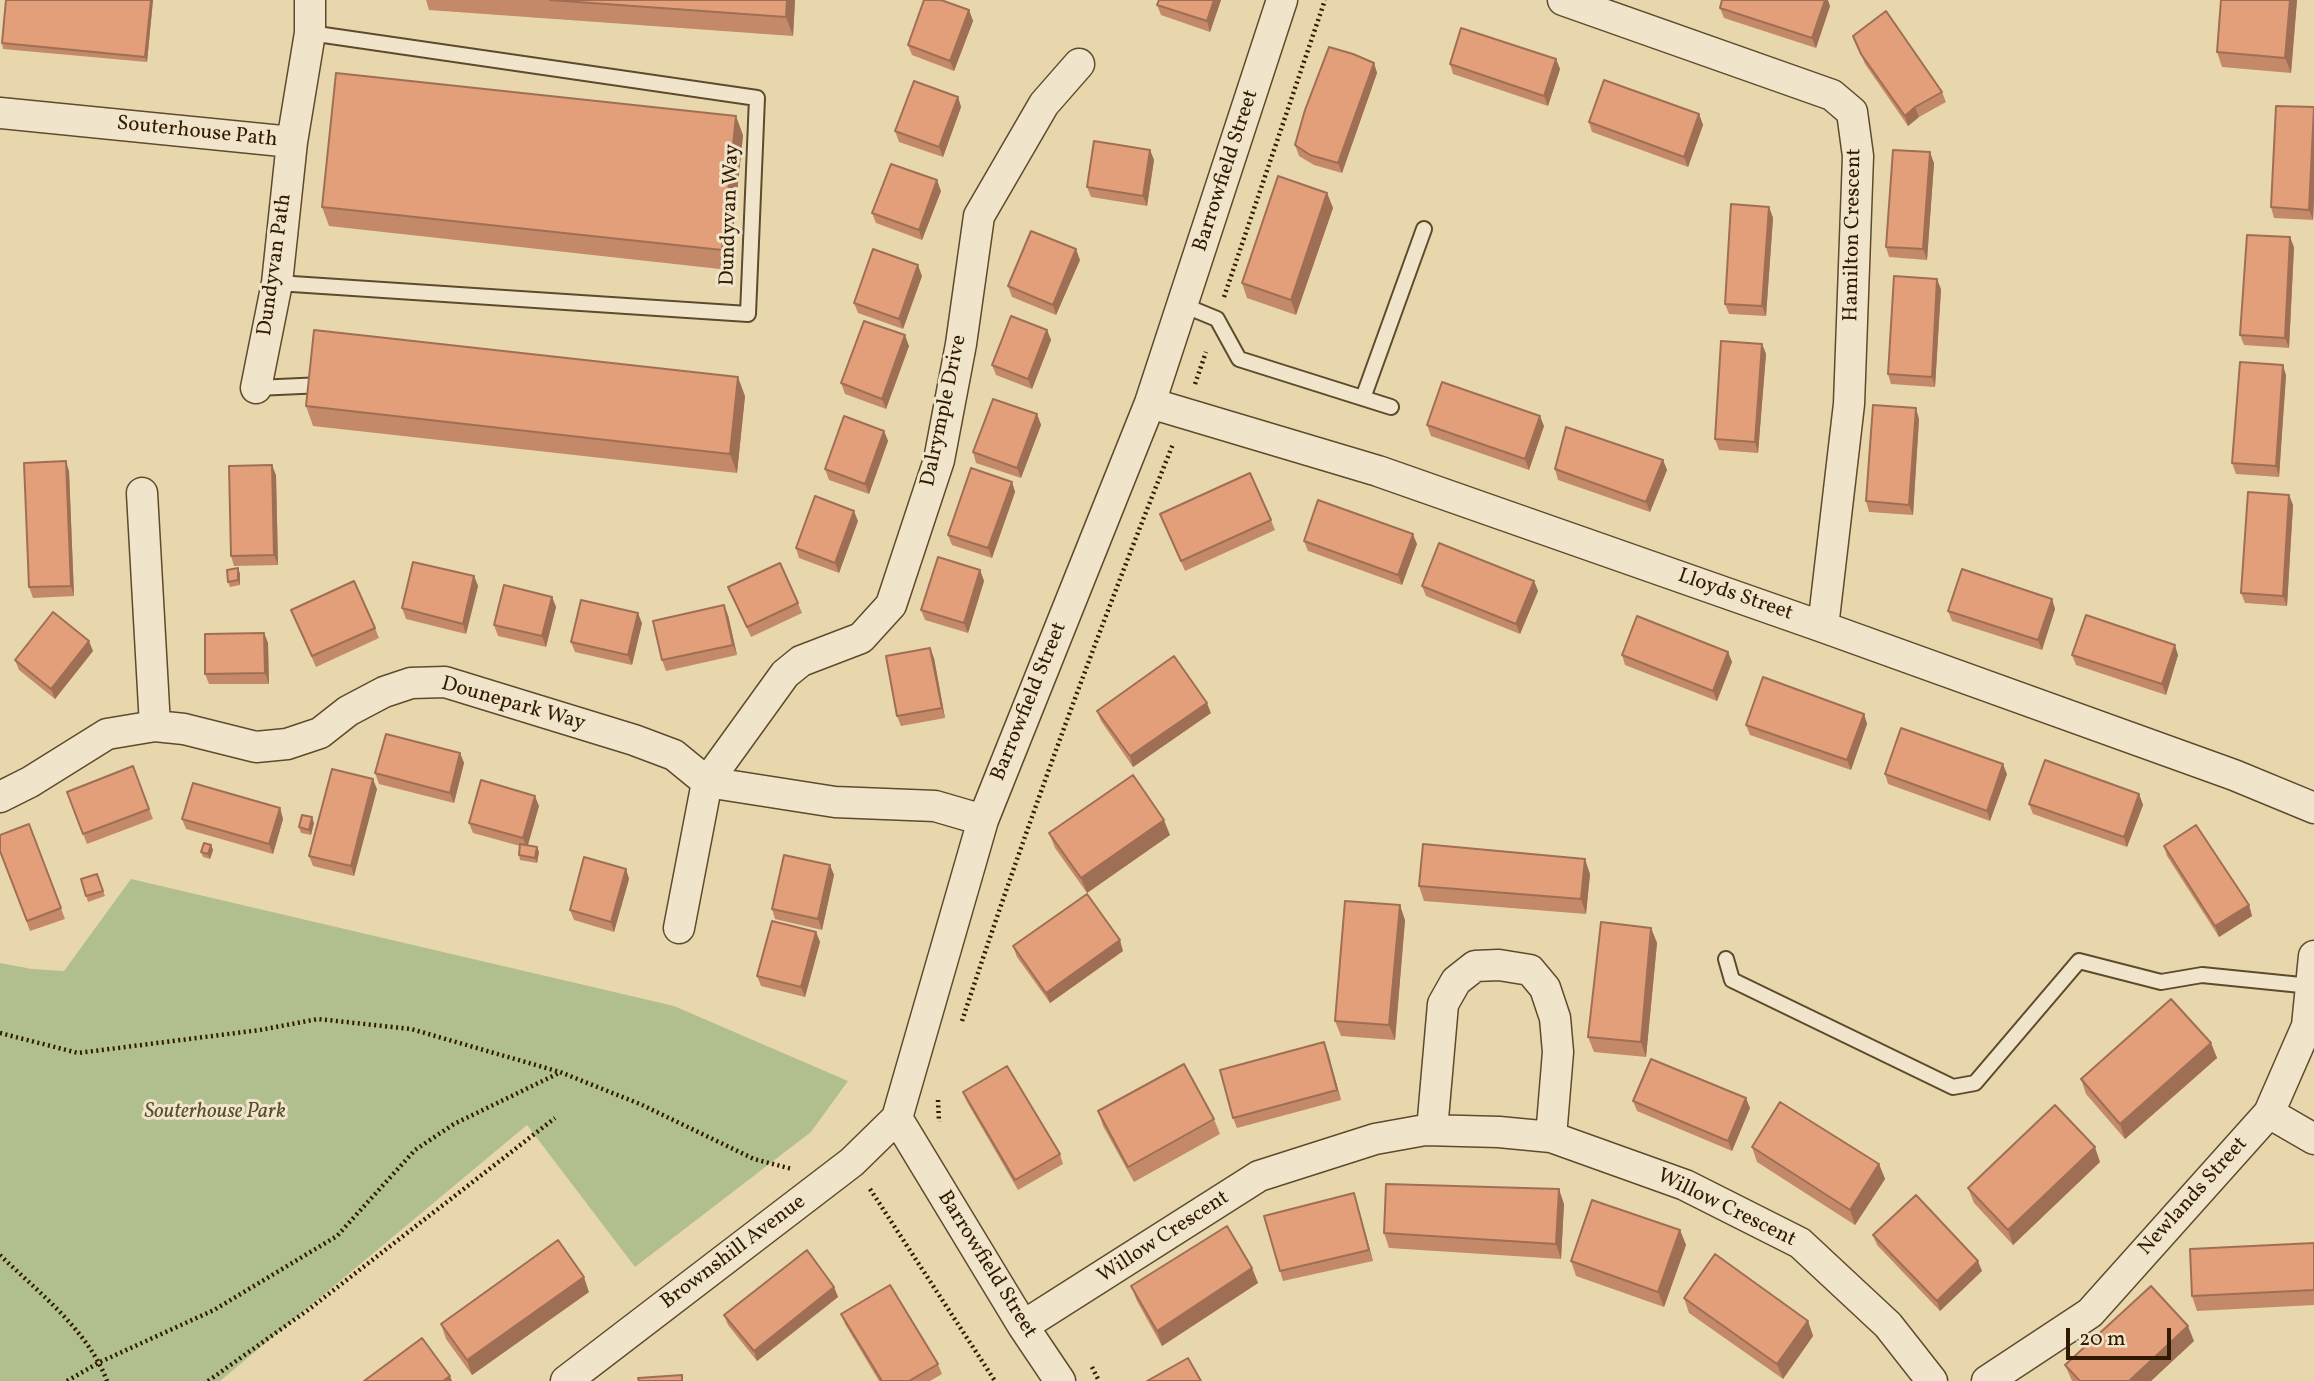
<!DOCTYPE html>
<style>
body{margin:0}
#map{position:relative;width:2314px;height:1381px;overflow:hidden;background:#e8d7ad;font-family:Vollkorn,serif}
canvas{display:block}
.scale{position:absolute;left:2066px;top:1328px;width:105px;height:32px;box-sizing:border-box;border:4px solid #311b00;border-top:0;padding-left:9px;font-size:21px;line-height:24px;white-space:nowrap;color:#311b00;-webkit-text-stroke:5px #f0e5ca;paint-order:stroke}
</style>
<div id="map">
<canvas width="2314" height="1381"></canvas>
<div class="scale">20 m</div>
</div>
<script>
const c = document.querySelector('canvas').getContext('2d');
c.lineJoin = 'round';
function fill(path, color) { c.fillStyle = color; c.fill(path, 'evenodd'); }
function strokePath(path, color, width, dash) { c.strokeStyle = color; c.lineWidth = width; c.lineCap = dash ? 'butt' : 'round'; c.setLineDash(dash || []); c.stroke(path); }
function label(font, color, halo, rows, align = 'center') {
  c.font = font + ' Vollkorn,serif'; c.lineWidth = 6; c.setLineDash([]); c.textBaseline = 'middle'; c.strokeStyle = halo; c.fillStyle = color; for (const [text, x, y, turn = 0] of rows) {
    c.save(); c.translate(x, y); c.rotate((+turn || 0) * Math.PI / 180); c.textAlign = isNaN(turn) ? turn : align; if (halo) c.strokeText(text, 0, 0); c.fillText(text, 0, 0); c.restore();
  }
}
fill(new Path2D(`
 M131 879 674 1006 848 1081 811 1132 635 1267 527 1125 220 1381H0V963L32 969 64 971Z`), '#b1bf8e');
const lane = new Path2D(`
 M277 283 748 314 757 98 310 33
 M1183 305 1217 319 1239 359 1391 407
 M256 388 323 385
 M1363 398 1424 229
 M1726 959 1732 980 1953 1087 1975 1083 2079 961 2161 982 2202 975 2311 986`);
const street = new Path2D(`
 M1563 0 1832 95 1852 112 1858 156 1849 404 1823 627
 M0 113 292 142 310 33V0
 M256 388 277 283 292 142
 M1150 403 1378 471 1823 627 2234 775 2314 808
 M142 493 155 726
 M0 797 30 782 107 734 155 726 184 729 256 747 287 744 320 733 348 711 384 692 411 683 445 682 634 740 674 755 707 782 835 802 935 806 983 820
 M679 928 707 782 785 674 801 661 861 638 891 605 939 460 961 344 979 216 1044 104 1079 64
 M2269 1113 2314 1139
 M1432 1130 1443 1004 1456 981 1475 966 1499 965 1530 970 1545 988 1555 1018 1558 1052 1551 1137
 M1023 1326 1259 1176 1375 1139 1425 1130 1499 1132 1551 1137 1685 1185 1800 1243 1888 1325 1932 1381
 M566 1381 852 1162 897 1118
 M1060 1381 1023 1326 897 1118 983 820 1150 403 1282 0
 M1987 1381 2090 1313 2269 1113 2307 1026 2314 956`);
strokePath(lane, '#5f4a2b', 18);
strokePath(street, '#5f4a2b', 33);
strokePath(new Path2D(`
 M1224 297 1325 0
 M1195 384 1206 352
 M962 1021C1026 827 1097 634 1173 444
 M0 1033 78 1053 260 1030 318 1019 411 1029 560 1072 640 1104 754 1159 792 1169
 M938 1100 939 1122
 M870 1189 995 1381
 M0 1255C38 1292 88 1330 107 1381
 M1092 1367 1099 1381
 M67 1381 100 1362 214 1310 337 1236 415 1150 454 1124 559 1073
 M208 1381 308 1310 555 1118`), '#311b00', 4.5, [2, 3.5]);
strokePath(lane, '#f0e5ca', 14);
strokePath(street, '#f0e5ca', 30);
fill(new Path2D(`
 M6 0H153L147 62 3 49 2 43Z
 M426 0H795L793 36 429 10Z
 M1221 0 1210 32 1161 15 1157 5Z
 M2297 0 2291 73 2222 67 2217 52Z
 M1830 6 1816 48 1724 18 1720 8Z
 M969 10 973 21 954 71 912 55 908 45Z
 M1853 36 1942 92 1946 102 1919 117 1908 126 1865 64Z
 M1556 59 1560 69 1548 106 1453 74 1450 64Z
 M1374 63 1377 73 1342 173 1314 165 1299 156 1295 145Z
 M958 97 961 107 943 157 899 142 895 131Z
 M2314 107V199L2313 220 2274 218 2271 207Z
 M1699 114 1703 125 1688 167 1592 132 1589 122Z
 M743 135 729 270 329 226 322 207Z
 M1150 150 1154 160 1147 206 1091 197 1087 187Z
 M1934 163 1927 260 1889 257 1886 247Z
 M941 191 922 240 876 223 872 213Z
 M1327 193 1333 208 1296 315 1247 298 1242 283Z
 M1769 207 1773 218 1766 316 1729 314 1725 304Z
 M2294 247 2289 348 2244 345 2240 335Z
 M1080 260 1056 315 1012 297 1008 286Z
 M922 276 903 329 858 313 854 303Z
 M1941 289 1935 387 1891 384 1888 374Z
 M1047 330 1051 340 1032 389 996 375 992 365Z
 M1762 344 1766 354 1758 453 1719 450 1715 439Z
 M909 346 886 409 845 394 841 383Z
 M2286 375 2279 477 2236 474 2232 463Z
 M745 396 737 473 313 426 306 406Z
 M1037 414 1041 425 1021 478 976 463 973 452Z
 M1919 419 1913 515 1869 512 1866 501Z
 M1427 425 1544 426 1529 470 1431 436Z
 M884 431 888 441 869 494 829 480 825 469Z
 M1663 460 1667 470 1650 512 1558 480 1555 469Z
 M69 471 74 596 33 598 29 587Z
 M276 475 278 565 234 566 231 556Z
 M1012 482 1015 492 992 558 952 545 948 535Z
 M2289 495 2293 505 2287 606 2245 603 2241 593Z
 M1160 514 1271 520 1275 530 1185 571Z
 M858 521 839 573 799 558 796 548Z
 M1304 541 1417 544 1402 585 1308 551Z
 M238 568 240 574V585L230 587 228 582Z
 M980 570 984 581 968 633 925 620 921 610Z
 M474 576 478 586 466 634 406 619 402 608Z
 M1534 581 1538 591 1520 634 1426 596 1422 586Z
 M728 587 798 603 802 613 751 637Z
 M552 597 556 607 546 647 498 636 494 625Z
 M2052 599 2055 609 2042 650 1952 621 1948 611Z
 M291 610 375 628 379 638 316 667Z
 M728 615 737 655 666 671 662 660Z
 M642 623 632 665 575 652 571 642Z
 M264 633 268 643 269 684H209L205 674Z
 M93 651 55 699 19 670 15 660Z
 M1728 652 1732 662 1717 701 1625 665 1622 655Z
 M2072 655H2178L2166 695 2076 665Z
 M934 658 945 718 901 726 897 716Z
 M1097 711 1211 713 1133 767 1101 721Z
 M1864 714 1867 724 1851 770 1750 735 1746 725Z
 M460 753 464 763 454 803 379 784 375 773Z
 M133 766 153 819 87 844 67 792Z
 M1885 774H2007L1990 821 1888 784Z
 M377 789 354 876 313 866 309 856Z
 M2139 794 2143 805 2127 847 2033 814 2029 804Z
 M539 806 528 845 539 852 537 863 520 860 519 855 520 846 473 833 469 823Z
 M280 808 283 819 273 854 186 829 182 819Z
 M314 823 311 835 301 833 299 827Z
 M29 824 65 919 30 931 0 852Z
 M1049 833 1170 835 1087 893 1055 848Z
 M211 845 213 850 210 859 203 857 201 852Z
 M2164 846 2249 905 2252 916 2219 937 2167 856Z
 M830 865 834 875 822 930 775 919 772 909Z
 M626 869 629 879 614 932 574 920 570 910Z
 M97 874 105 896 88 902 81 879Z
 M1590 874 1586 914 1424 901 1419 886Z
 M1405 920 1395 1040 1341 1036 1335 1021Z
 M1651 928 1657 943 1646 1057 1594 1052 1588 1037Z
 M816 932 820 942 805 997 761 986 757 976Z
 M1013 946 1123 951 1050 1003 1017 957Z
 M1324 1042 1341 1100 1237 1128 1233 1118Z
 M2211 1043 2217 1058 2125 1139 2086 1094 2081 1079Z
 M963 1092 1060 1154 1063 1164 1018 1190 967 1102Z
 M1633 1101 1750 1108 1732 1151 1637 1111Z
 M1098 1111 1214 1119 1220 1134 1134 1182 1103 1126Z
 M1752 1147 1879 1164 1885 1179 1855 1225 1757 1162Z
 M2100 1162 2013 1245 1974 1203 1968 1188Z
 M1357 1203 1373 1261 1283 1281 1280 1271Z
 M1564 1204 1561 1259 1389 1248 1384 1233Z
 M1680 1230 1686 1245 1664 1307 1576 1276 1571 1261Z
 M1873 1235 1982 1271 1940 1311 1877 1245Z
 M2314 1243V1305L2197 1311 2192 1296Z
 M1252 1268 1258 1283 1162 1346 1137 1301 1131 1286Z
 M834 1287 838 1297 757 1361 728 1325 724 1315Z
 M589 1292 472 1375 446 1339 441 1324Z
 M1684 1298 1808 1321 1813 1336 1783 1379 1689 1313Z
 M841 1314 938 1364 942 1374 930 1381H879L845 1324Z
 M2194 1341 2151 1381H2072L2065 1365Z`), '#c38968');
fill(new Path2D(`
 M151 0H153L147 62 145 57Z
 M787 0H795L793 36 786 17Z
 M1214 0H1221L1210 32 1207 21Z
 M1825 0H1828L1830 6 1816 48 1812 38Z
 M2290 0H2297L2291 73 2285 58Z
 M969 10 973 21 954 71 950 61Z
 M1556 59 1560 69 1548 106 1544 96Z
 M1374 63 1377 73 1342 173 1338 163Z
 M958 97 961 107 943 157 939 147Z
 M1915 107 1919 117 1908 126 1905 116Z
 M1699 114 1703 125 1688 167 1684 157Z
 M736 116 743 135 729 270 722 250Z
 M2314 116V199L2313 220 2309 210Z
 M1150 150 1154 160 1147 206 1143 196Z
 M1930 152 1934 163 1927 260 1923 249Z
 M937 180 941 191 922 240 919 230Z
 M1327 193 1333 208 1296 315 1291 300Z
 M1769 207 1773 218 1766 316 1762 306Z
 M2290 237 2294 247 2289 348 2285 338Z
 M1076 249 1080 260 1056 315 1053 305Z
 M918 265 922 276 903 329 899 319Z
 M1937 279 1941 289 1935 387 1932 377Z
 M1047 330 1051 340 1032 389 1028 379Z
 M905 335 909 346 886 409 882 399Z
 M1762 344 1766 354 1758 453 1755 442Z
 M2283 365 2286 375 2279 477 2276 466Z
 M738 377 745 396 737 473 730 454Z
 M1916 408 1919 419 1913 515 1909 505Z
 M1037 414 1041 425 1021 478 1017 468Z
 M1540 416 1544 426 1529 470 1525 459Z
 M884 431 888 441 869 494 865 484Z
 M1663 460 1667 470 1650 512 1646 502Z
 M66 461 69 471 74 596 71 586Z
 M272 465 276 475 278 565 274 555Z
 M1012 482 1015 492 992 558 988 548Z
 M2289 495 2293 505 2287 606 2283 596Z
 M854 511 858 521 839 573 835 563Z
 M1413 534 1417 544 1402 585 1398 575Z
 M238 568 240 574V585L238 580Z
 M980 570 984 581 968 633 964 623Z
 M474 576 478 586 466 634 463 624Z
 M1534 581 1538 591 1520 634 1516 624Z
 M552 597 556 607 546 647 542 636Z
 M2052 599 2055 609 2042 650 2038 640Z
 M724 605 728 615 737 655 733 645Z
 M638 613 642 623 632 665 628 655Z
 M264 633 268 643 269 684 265 673Z
 M89 641 93 651 55 699 51 689Z
 M2175 645 2178 655 2166 695 2162 684Z
 M930 648 934 658 945 718 942 708Z
 M1728 652 1732 662 1717 701 1713 691Z
 M1207 703 1211 713 1133 767 1130 756Z
 M1864 714 1867 724 1851 770 1847 760Z
 M460 753 464 763 454 803 450 793Z
 M2003 764 2007 774 1990 821 1987 811Z
 M373 779 377 789 354 876 351 866Z
 M2139 794 2143 805 2127 847 2124 837Z
 M535 796 539 806 527 848 523 838Z
 M280 808 283 819 273 854 269 844Z
 M312 817 314 823 311 835 309 830Z
 M1164 820 1170 835 1087 893 1081 878Z
 M211 845 213 850 210 859 208 854Z
 M537 847 539 852 537 863 535 858Z
 M1585 859 1590 874 1586 914 1581 899Z
 M830 865 834 875 822 930 818 919Z
 M626 869 629 879 614 932 611 922Z
 M1400 905 1405 920 1395 1040 1389 1025Z
 M2249 905 2252 916 2219 937 2215 926Z
 M1651 928 1657 943 1646 1057 1641 1042Z
 M816 932 820 942 805 997 801 987Z
 M1120 940 1123 951 1050 1003 1046 993Z
 M1324 1042 1328 1052 1341 1100 1337 1090Z
 M2211 1043 2217 1058 2125 1139 2120 1124Z
 M1746 1098 1750 1108 1732 1151 1728 1141Z
 M2095 1147 2100 1162 2013 1245 2008 1230Z
 M1879 1164 1885 1179 1855 1225 1850 1210Z
 M1559 1189 1564 1204 1561 1259 1556 1244Z
 M1354 1193 1357 1203 1373 1261 1369 1250Z
 M1680 1230 1686 1245 1664 1307 1658 1292Z
 M1978 1261 1982 1271 1940 1311 1937 1301Z
 M1252 1268 1258 1283 1162 1346 1157 1331Z
 M584 1277 589 1292 472 1375 467 1360Z
 M834 1287 838 1297 757 1361 754 1351Z
 M1808 1321 1813 1336 1783 1379 1777 1364Z
 M2188 1326 2194 1341 2151 1381H2129Z
 M450 1376 452 1381H443Z`), '#9f6f55');
const building = new Path2D(`
 M6 0H151L145 57 2 43Z
 M550 0H787L786 17Z
 M924 0H941L969 10 950 61 908 45Z
 M1159 0H1214L1207 21 1157 5Z
 M1722 0H1825L1812 38 1720 8Z
 M2221 0H2290L2285 58 2217 52Z
 M1886 11 1942 92 1915 107 1905 116 1861 54 1853 36Z
 M1461 28 1556 59 1544 96 1450 64Z
 M1329 47 1353 54 1374 63 1338 163 1310 155 1295 145 1305 110Z
 M336 73 736 116 722 250 322 207Z
 M1604 80 1699 114 1684 157 1589 122Z
 M914 81 958 97 939 147 895 131Z
 M2276 106 2314 107 2309 210 2271 207Z
 M1094 141 1150 150 1143 196 1087 187Z
 M1893 150 1930 152 1923 249 1886 247Z
 M891 164 937 180 919 230 872 213Z
 M1278 176 1327 193 1291 300 1242 283Z
 M1731 204 1769 207 1762 306 1725 304Z
 M1031 231 1076 249 1053 305 1008 286Z
 M2247 235 2290 237 2285 338 2240 335Z
 M873 249 918 265 899 319 854 303Z
 M1894 276 1937 279 1932 377 1888 374Z
 M1011 316 1047 330 1028 379 992 365Z
 M864 321 905 335 882 399 841 383Z
 M314 330 738 377 730 454 306 406Z
 M1721 341 1762 344 1755 442 1715 439Z
 M2240 362 2283 365 2276 466 2232 463Z
 M1442 382 1540 416 1525 459 1427 425Z
 M993 399 1037 414 1017 468 973 452Z
 M1873 405 1916 408 1909 505 1866 501Z
 M844 416 884 431 865 484 825 469Z
 M1566 427 1663 460 1646 502 1555 469Z
 M66 461 71 586 29 587 24 463Z
 M272 465 274 555 231 556 229 466Z
 M971 468 1012 482 988 548 948 535Z
 M1250 473 1271 520 1181 561 1160 514Z
 M2248 492 2289 495 2283 596 2241 593Z
 M815 496 854 511 835 563 796 548Z
 M1318 500 1413 534 1398 575 1304 541Z
 M1439 543 1534 581 1516 624 1422 586Z
 M938 557 980 570 964 623 921 610Z
 M413 562 474 576 463 624 402 608Z
 M780 563 798 603 747 627 728 587Z
 M238 568V580L228 582 227 570Z
 M1962 569 2052 599 2038 640 1948 611Z
 M354 581 375 628 312 656 291 610Z
 M504 585 552 597 542 636 494 625Z
 M581 600 638 613 628 655 571 642Z
 M724 605 733 645 662 660 653 621Z
 M53 612 89 641 51 689 15 660Z
 M2086 615 2175 645 2162 684 2072 655Z
 M1637 616 1728 652 1713 691 1622 655Z
 M264 633 265 673 205 674V634Z
 M930 648 942 708 897 716 886 656Z
 M1174 656 1207 703 1130 756 1097 711Z
 M1763 677 1864 714 1847 760 1746 725Z
 M1901 728 2003 764 1987 811 1885 774Z
 M386 734 460 753 450 793 375 773Z
 M2045 760 2139 794 2124 837 2029 804Z
 M133 766 149 809 83 834 67 792Z
 M332 769 373 779 351 866 309 856Z
 M1133 775 1164 820 1081 878 1049 833Z
 M481 780 535 796 523 838 469 823Z
 M193 783 280 808 269 844 182 819Z
 M302 815 312 817 309 830 299 827Z
 M29 824 61 908 27 921 0 851V835Z
 M2196 825 2249 905 2215 926 2164 846Z
 M204 843 211 845 208 854 201 852Z
 M520 844 537 847 535 858 519 855Z
 M1423 844 1585 859 1581 899 1419 886Z
 M784 855 830 865 818 919 772 909Z
 M584 857 626 869 611 922 570 910Z
 M97 874 103 891 86 896 81 879Z
 M1087 894 1120 940 1046 993 1013 946Z
 M1345 901 1400 905 1389 1025 1335 1021Z
 M772 921 816 932 801 987 757 976Z
 M1601 922 1651 928 1641 1042 1588 1037Z
 M2171 999 2211 1043 2120 1124 2081 1079Z
 M1324 1042 1337 1090 1233 1118 1220 1070Z
 M1651 1059 1746 1098 1728 1141 1633 1101Z
 M1184 1064 1214 1119 1128 1167 1098 1111Z
 M1007 1066 1060 1154 1015 1180 963 1092Z
 M1780 1102 1879 1164 1850 1210 1752 1147Z
 M2055 1105 2095 1147 2008 1230 1968 1188Z
 M1386 1184 1559 1189 1556 1244 1384 1233Z
 M1354 1193 1369 1250 1280 1271 1264 1216Z
 M1916 1195 1978 1261 1937 1301 1873 1235Z
 M1592 1200 1680 1230 1658 1292 1571 1261Z
 M1227 1226 1252 1268 1157 1331 1131 1286Z
 M558 1240 584 1277 467 1360 441 1324Z
 M2314 1243V1290L2192 1296 2190 1249Z
 M807 1250 834 1287 754 1351 724 1315Z
 M1715 1254 1808 1321 1777 1364 1684 1298Z
 M890 1285 938 1364 909 1381H882L841 1314Z
 M2151 1286 2188 1326 2129 1381H2080L2065 1365Z
 M422 1338 450 1376 443 1381H364Z
 M1188 1358 1201 1381H1147Z
 M682 1375V1381H639L638 1378Z`);
fill(building, '#e39f79');
strokePath(building, '#9f6f55', 2);
label('21px', '#311b00', '#f0e5ca', [
 ["Souterhouse Path",197,133,6],
 ["Barrowfield Street",1227,171,-72],
 ["Dundyvan Way",731,215,-88],
 ["Hamilton Crescent",1854,235,-89],
 ["Dundyvan Path",276,265,-82],
 ["Dalrymple Drive",945,411,-78],
 ["Lloyds Street",1735,596,19],
 ["Barrowfield Street",1030,702,-68],
 ["Dounepark Way",513,705,16],
 ["Newlands Street",2194,1197,-48],
 ["Willow Crescent",1726,1209,26],
 ["Willow Crescent",1164,1238,-33],
 ["Brownshill Avenue",734,1253,-37],
 ["Barrowfield Street",986,1265,58]
]);
label('italic 21px', '#574c2b', '#f0e5ca', [
 ["Souterhouse Park",215,1113]
]);
</script>
